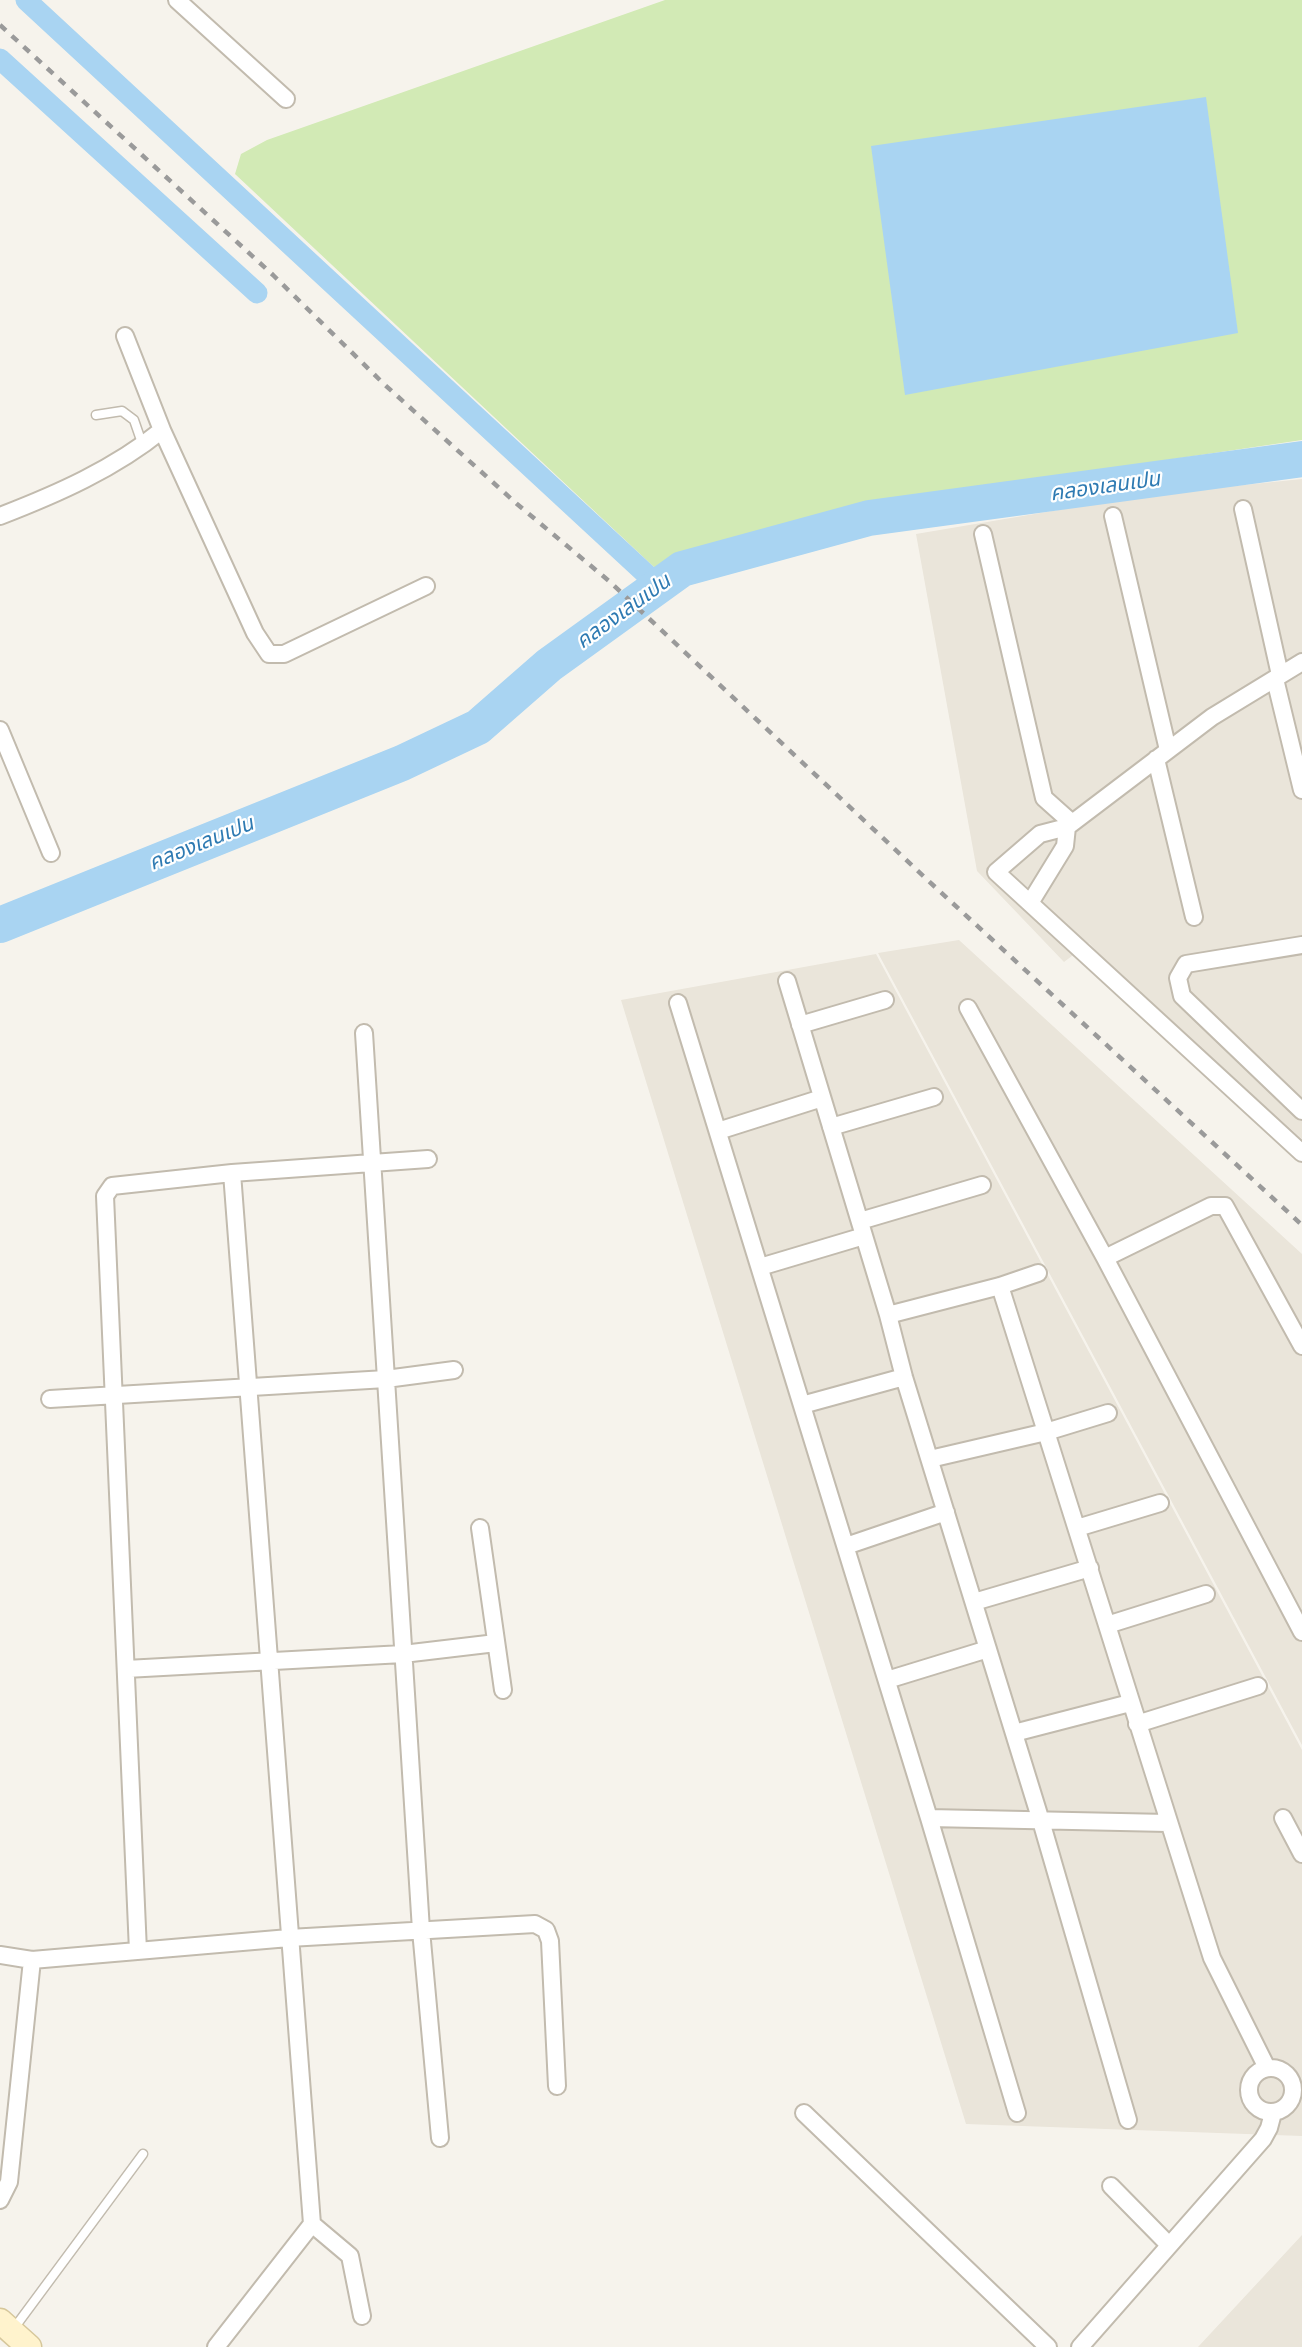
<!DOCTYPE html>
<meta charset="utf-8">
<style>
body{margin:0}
canvas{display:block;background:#f6f3ec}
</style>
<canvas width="1302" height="2347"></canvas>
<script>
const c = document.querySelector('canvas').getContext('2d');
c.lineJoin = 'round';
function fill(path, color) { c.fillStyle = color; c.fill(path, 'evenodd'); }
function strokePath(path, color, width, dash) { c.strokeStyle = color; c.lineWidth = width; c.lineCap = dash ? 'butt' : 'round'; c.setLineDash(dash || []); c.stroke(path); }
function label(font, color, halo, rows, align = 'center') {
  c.font = font + ' Ubuntu,"Noto Sans Thai",sans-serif'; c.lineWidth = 4.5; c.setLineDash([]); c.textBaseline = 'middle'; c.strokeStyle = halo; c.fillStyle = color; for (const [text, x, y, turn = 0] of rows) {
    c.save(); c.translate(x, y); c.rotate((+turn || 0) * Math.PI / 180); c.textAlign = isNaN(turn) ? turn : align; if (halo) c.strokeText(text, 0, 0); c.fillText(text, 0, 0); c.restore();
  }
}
fill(new Path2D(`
 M1302 479V1139L1110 966 1089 943 1064 962 977 871 916 534 1147 495Z
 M959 940 1302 1254V1745L878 953Z
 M876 954 1302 1750V2136L966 2124 621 1000Z
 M1302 2235V2347H1198Z`), '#eae5da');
fill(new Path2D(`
 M665 0H1302V440L950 492 798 523 655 568 235 174 241 154 267 140Z`), '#d2eab5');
fill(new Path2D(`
 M1206 97 1238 333 905 395 871 146Z`), '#a9d4f2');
strokePath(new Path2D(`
 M26 0 659 586
 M0 59 257 293`), '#a9d4f2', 21);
strokePath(new Path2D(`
 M0 925 402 763 478 727 549 665 682 569 869 518 1302 459`), '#a9d4f2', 36);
const service = new Path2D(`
 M96 415 122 411 134 420 143 446
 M12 2331 143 2154`);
const minor = new Path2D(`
 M177 0 286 99
 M162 430 255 633 269 654H284L426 586
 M1243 509 1280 675
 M0 516C57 494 114 469 162 430L125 336
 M1113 516 1168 750
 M983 534 1044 798 1072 823
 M1302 662 1212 717 1067 827 1040 834 996 872 1302 1153
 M1275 679 1302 790
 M0 730 51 853
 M1156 759 1194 917
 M1030 903 1065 846 1067 827
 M1302 945 1186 964 1178 978 1182 996 1302 1111
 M787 981 888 1315 904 1377 1041 1821 1128 2120
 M678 1003 929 1818 1017 2113
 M968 1008 1105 1258 1302 1632
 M800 1025 885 1000
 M364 1033 421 1930 440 2138
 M831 1127 934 1097
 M718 1131 822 1098
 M860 1221 982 1185
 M1105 1258 1211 1206H1225L1302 1346
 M760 1267 864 1236
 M1000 1286 1212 1958 1267 2068
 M888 1315 1000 1286 1038 1273
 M50 1399 386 1379 454 1370
 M802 1405 904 1377
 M930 1459 1046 1432 1108 1413
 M480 1528 503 1690
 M1077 1528 1160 1503
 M846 1546 946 1512
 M974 1602 1090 1568
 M1107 1625 1206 1594
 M126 1669 403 1654 496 1643
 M887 1680 988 1649
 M1137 1724 1258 1686
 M1014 1733 1130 1703
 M929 1818 1168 1823
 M1283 1818 1302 1854
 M138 1951 105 1196 112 1186 232 1173 428 1159
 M0 1955 32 1960 289 1938 535 1924 546 1930 550 1941 557 2086
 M1249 2090a22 22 0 1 1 44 0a22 22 0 1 1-44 0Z
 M804 2113 1048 2347
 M1111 2186 1169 2245
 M0 2200 9 2182 32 1960
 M312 2224 350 2256 362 2316
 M216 2347 312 2224 232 1173
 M1080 2347 1263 2139 1269 2128 1273 2113`);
const secondary = new Path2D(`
 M0 2321 29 2347`);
strokePath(service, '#c2bbae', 11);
strokePath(minor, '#c2bbae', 20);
strokePath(secondary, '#d6c79b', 27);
strokePath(service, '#fff', 8);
strokePath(minor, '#fff', 16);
strokePath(secondary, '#fff3cd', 24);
strokePath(new Path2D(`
 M0 25 273 275 385 385 517 504 609 581 934 886 1302 1225`), '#9a9a9a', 4.5, [8, 8]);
label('italic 21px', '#2e7ab2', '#fff', [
 ["คลองเลนเปน",1105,486,-8],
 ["คลองเลนเปน",623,611,-36],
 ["คลองเลนเปน",201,843,-22]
]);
</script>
